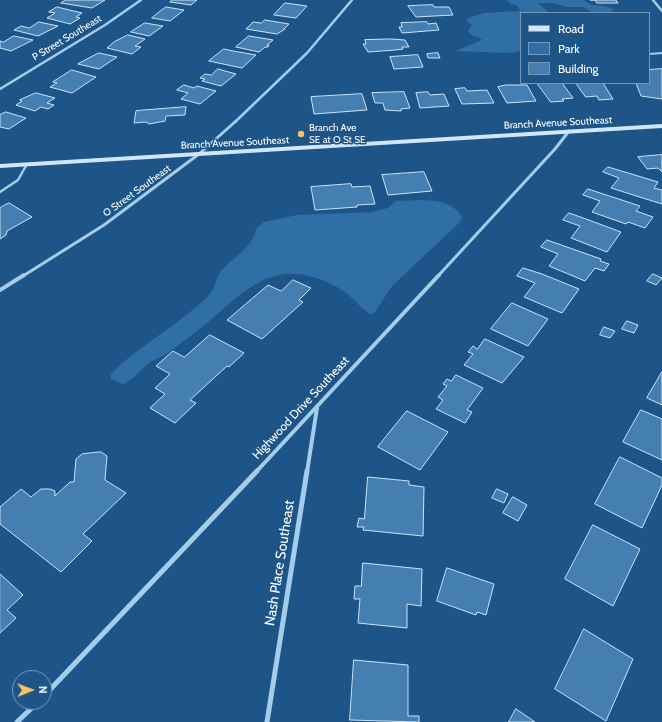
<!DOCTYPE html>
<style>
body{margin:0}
#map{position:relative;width:662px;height:722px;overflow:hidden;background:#1d5588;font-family:Cabin,sans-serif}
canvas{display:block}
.legend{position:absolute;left:520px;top:12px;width:130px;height:72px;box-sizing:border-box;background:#1d5588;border:1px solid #7799b8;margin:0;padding:5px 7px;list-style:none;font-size:12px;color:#fff}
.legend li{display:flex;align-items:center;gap:8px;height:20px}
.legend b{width:20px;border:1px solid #7799b8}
.north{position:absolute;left:12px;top:670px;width:40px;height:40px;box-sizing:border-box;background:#1d5588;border:1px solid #7799b8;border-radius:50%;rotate:89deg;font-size:11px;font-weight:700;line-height:16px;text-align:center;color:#fff}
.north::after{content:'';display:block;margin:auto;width:14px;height:18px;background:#fbc264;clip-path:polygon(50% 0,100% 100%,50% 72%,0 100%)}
</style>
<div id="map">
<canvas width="662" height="722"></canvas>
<ul class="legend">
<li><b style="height:5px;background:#d2e6f9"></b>Road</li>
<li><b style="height:11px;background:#306fa6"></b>Park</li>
<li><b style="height:11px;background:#457fb1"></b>Building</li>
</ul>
<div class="north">N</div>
</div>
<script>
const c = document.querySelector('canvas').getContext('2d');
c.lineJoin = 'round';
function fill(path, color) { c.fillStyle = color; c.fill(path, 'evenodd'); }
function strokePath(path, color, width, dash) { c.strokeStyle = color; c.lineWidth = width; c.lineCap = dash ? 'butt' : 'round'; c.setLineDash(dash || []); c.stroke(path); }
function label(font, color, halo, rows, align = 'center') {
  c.font = font + ' Cabin,sans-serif'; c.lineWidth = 3; c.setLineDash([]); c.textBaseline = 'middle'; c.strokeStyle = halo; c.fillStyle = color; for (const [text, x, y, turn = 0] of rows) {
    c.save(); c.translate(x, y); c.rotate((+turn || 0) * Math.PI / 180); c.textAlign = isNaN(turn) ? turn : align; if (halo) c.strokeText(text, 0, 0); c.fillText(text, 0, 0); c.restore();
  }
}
fill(new Path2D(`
 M507 0H584C592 9 606 3 614 10L610 12H591L583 7H566L554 3H538L549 13H521V51L508 53 456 51 482 40C479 36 473 37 468 32L472 25 467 21 468 18 484 13 520 11 518 6 511 4Z
 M423 200C439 201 453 202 462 217L460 222 393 285 374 313 370 314C360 308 354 298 345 292 335 285 320 278 309 276 262 264 234 302 202 327 190 336 179 345 168 353 162 357 155 359 149 363 140 370 134 379 123 384L111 379V374C140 344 180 325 209 295 216 288 216 277 221 271 233 257 253 248 256 229L264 222 297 215 372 212 388 208 396 201Z`), '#306fa6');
const building = new Path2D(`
 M66 0H105L92 8 61 3Z
 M173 0H197L191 5 170 2Z
 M595 0H590H616L618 3H597Z
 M285 3 307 6 296 18 274 15Z
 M433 5 434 7H449L453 15 416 17 408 6Z
 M57 7 82 13 76 17 80 18 70 24 47 18 55 13 49 12Z
 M166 7 184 10 170 21 152 18Z
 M265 20 289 24 284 29H285L277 34 246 29 253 22 261 23Z
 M39 22 58 26 38 36 14 30 21 26 29 28Z
 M427 22 428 24 436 23 439 30 402 33 399 27H402L401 23Z
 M145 23 163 26 149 36 131 32Z
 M128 35 145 39 135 46 141 47 132 54 107 48 114 42Z
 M14 36 33 40 11 51 0 48V41L3 42Z
 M249 36 273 40 267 45H269L268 47H265L259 52 236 47Z
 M391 39 405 40 409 47H402L403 49 395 50 368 52 363 44H366L365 40Z
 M224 49 233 51 256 55 242 68 209 61Z
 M99 53 117 57 99 69 78 64Z
 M438 53 440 58H428L427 54Z
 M418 55 423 67 394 69 390 57Z
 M218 69 236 74 221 86 202 81 205 79 200 78 205 74 211 75Z
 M662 69V99L641 96 636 83H649V70Z
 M72 70 96 77 72 93 50 87 57 83 53 82Z
 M537 83H562L573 98 562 99 564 101 551 102Z
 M576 83H603L613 99 599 100 597 96 586 97Z
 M184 85 194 88 197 86 216 91 200 104 181 99 188 93 177 90Z
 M506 85H527L536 101 507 103 498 87Z
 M465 88 467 91 487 90 494 103 462 104 455 89Z
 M404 92 410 108 401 109V111L385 110 383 103H375L372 93Z
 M428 92 430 95 444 94 449 106 420 108 416 93Z
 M36 93 55 98 47 103 54 105 48 109 41 107 35 111 16 105 22 101 20 100Z
 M362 94 367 110 314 114 311 97Z
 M186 107 185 115 166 116 165 121 149 124 146 122 134 123 136 111Z
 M6 112 26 118 9 129 0 127V115Z
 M662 155V172L658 168 647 169 638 157Z
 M608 167 658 182 654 188 662 190V204L611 188 619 178 603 172Z
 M424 172 432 191 388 195 382 175Z
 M351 184 352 187 370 186 375 204 357 205V207L315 210 311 187Z
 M588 189 640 206 636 211 653 217 645 228 628 222 626 224 592 212 600 201 583 195Z
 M9 203 32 217 7 231 6 235 0 239V208Z
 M569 213 586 219 621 232 607 252 571 238 580 226 563 220Z
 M547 240 601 259 600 261 609 264 604 271 595 268 585 281 549 266 558 254 541 247Z
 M523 268 542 274 579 289 562 313 524 297 535 283 517 276Z
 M653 274 662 278 656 285 647 281Z
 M293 280 311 288 299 300 303 302 262 339 227 320 268 285 281 291Z
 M512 303 548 319 528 346 491 329Z
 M627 321 638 325 634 333 622 329Z
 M604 327 615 331 610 338 600 335Z
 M210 335 244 353 229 367 227 366 190 400 196 403 175 423 150 408 165 394 155 388 170 374 156 366 173 351 184 357Z
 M485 339 524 357 502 383 464 365 473 354 468 352 473 346 477 349Z
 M662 372V405L647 398Z
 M456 375 483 388 467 410 472 412 465 423 436 409 443 400 438 397 447 386 443 384 447 379 451 381Z
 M641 410 662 419V460L623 442Z
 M407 411 448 432 420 470 378 447Z
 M101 452 107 456 105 480 126 493 83 534 92 541 61 572 0 524V507L21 489 31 497 41 489H50L55 491V496L70 482H74L76 459 82 454Z
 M620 457 662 478V485L642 528 595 504Z
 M368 477 409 481V485L424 487 423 536 363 530 364 527H357L359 518 364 519Z
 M497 489 508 494 504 503 492 498Z
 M513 497 527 505 518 521 503 513Z
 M593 525 640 549 613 606 565 579Z
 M363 563 422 569 421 606 407 604V628L358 623 360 599H354L355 586H361Z
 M447 568 494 584 486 615 477 612 476 615 437 601Z
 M0 574 23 595 7 610 16 618 0 633Z
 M584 629 633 659 606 721 555 689Z
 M354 660 408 665V716H419V722L350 720Z
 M516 709 535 722H509Z`);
fill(building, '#457fb1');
strokePath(building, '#cbe4f8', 1);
strokePath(new Path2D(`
 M649 54 662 53`), '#a6cceb', 2);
strokePath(new Path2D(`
 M0 192 18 180 27 164`), '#a6cceb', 2.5);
strokePath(new Path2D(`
 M653 0 662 11
 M0 89 105 25 141 0
 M235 122 307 53 352 0`), '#a6cceb', 2.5);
strokePath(new Path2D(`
 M23 276 104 225 199 154 236 121
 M438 276 555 149 569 131`), '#a6cceb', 3);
strokePath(new Path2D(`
 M0 290 24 275
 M256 472 439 275
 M307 472 317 408`), '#a6cceb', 4);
strokePath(new Path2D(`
 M44 696 257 471
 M17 722 38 702
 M267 722 307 471`), '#a6cceb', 5);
fill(new Path2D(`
 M662 124V128L0 168V164Z`), '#d2e6f9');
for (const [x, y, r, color] of [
 [301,134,4,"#fbc264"]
]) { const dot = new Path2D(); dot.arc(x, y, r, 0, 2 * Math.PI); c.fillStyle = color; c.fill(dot); strokePath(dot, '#1d5588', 1.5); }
label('10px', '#fff', '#1d5588', [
 ["P Street Southeast",67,38,-31],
 ["Branch Avenue Southeast",558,123,-3],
 ["Branch Avenue Southeast",235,143,-3],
 ["O Street Southeast",137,191,-36]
]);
label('10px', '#fff', '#1d5588', [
 ["Branch Ave",309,128],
 ["SE at O St SE",309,140]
], 'left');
label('12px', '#fff', '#1d5588', [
 ["Highwood Drive Southeast",301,408,-47]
]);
label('14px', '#fff', '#1d5588', [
 ["Nash Place Southeast",280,563,-81]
]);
</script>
